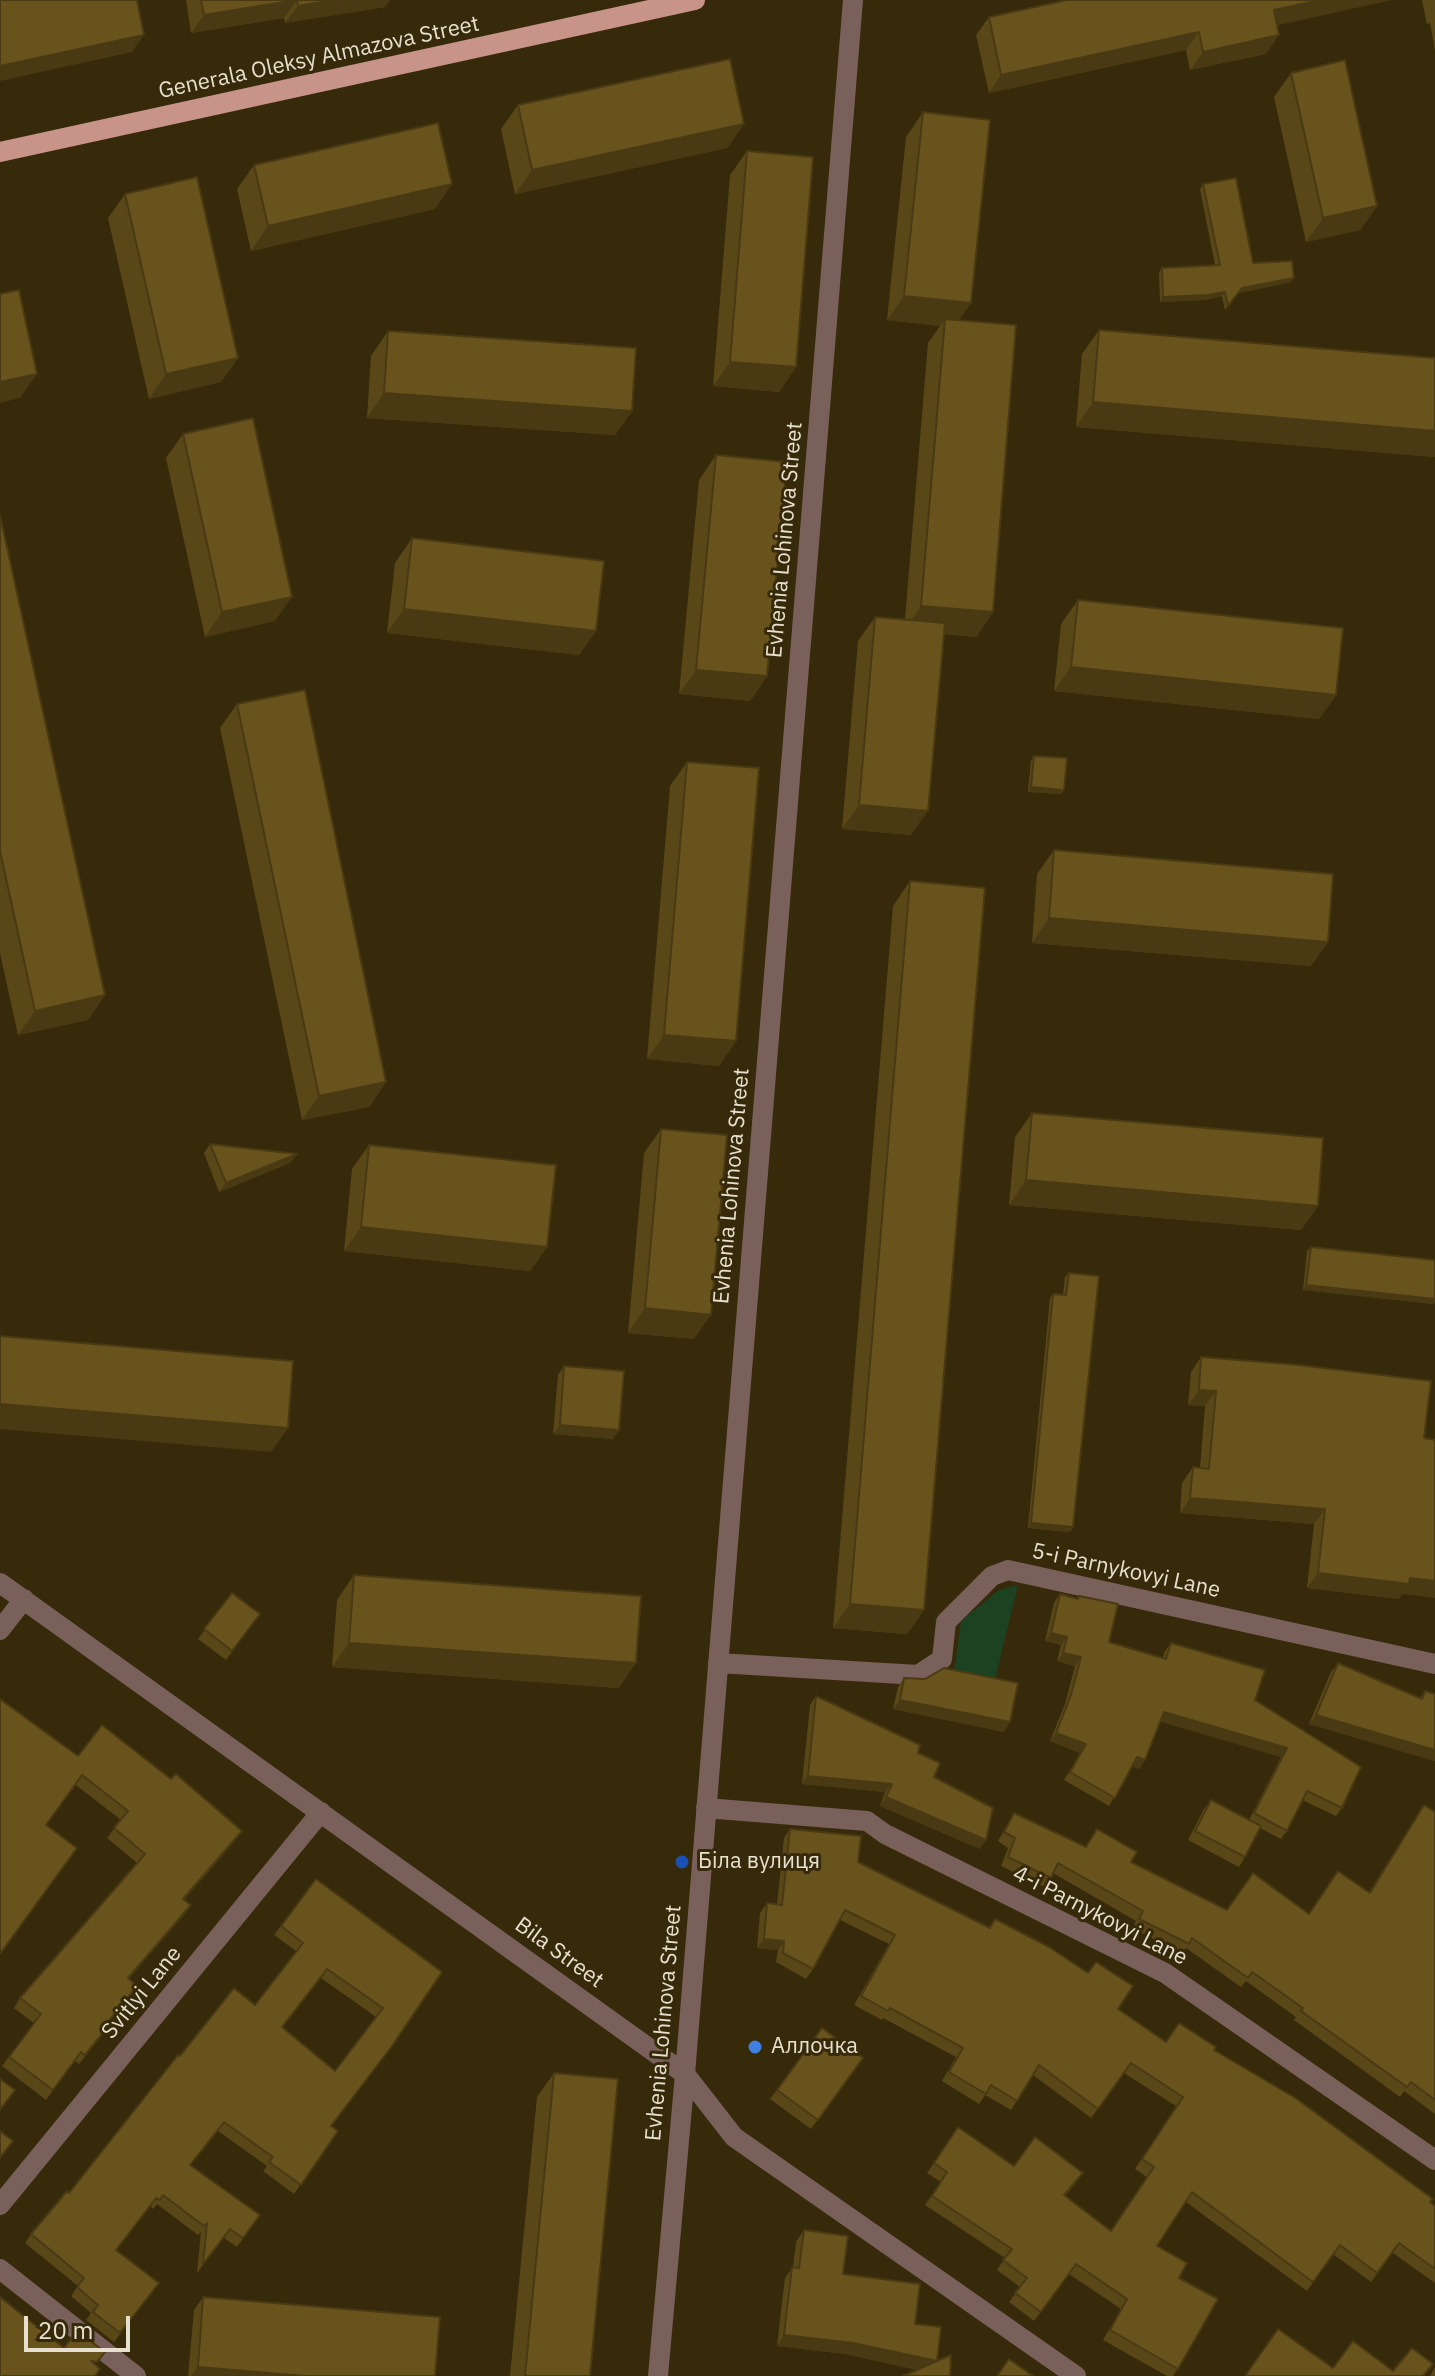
<!DOCTYPE html>
<meta charset="utf-8">
<style>
body{margin:0}
#map{position:relative;width:1435px;height:2376px;overflow:hidden;background:#362a0b;font-family:"IBM Plex Sans",sans-serif}
canvas{display:block}
.scale{position:absolute;left:24px;top:2316px;width:106px;height:36px;box-sizing:border-box;border:4px solid #e7e0ce;border-top:0;padding-left:10px;font-size:24px;line-height:28px;white-space:nowrap;color:#e7e0ce;-webkit-text-stroke:6px #362a0b;paint-order:stroke}
</style>
<div id="map">
<canvas width="1435" height="2376"></canvas>
<div class="scale">20 m</div>
</div>
<script>
const c = document.querySelector('canvas').getContext('2d');
c.lineJoin = 'round';
function fill(path, color) { c.fillStyle = color; c.fill(path, 'evenodd'); }
function strokePath(path, color, width, dash) { c.strokeStyle = color; c.lineWidth = width; c.lineCap = dash ? 'butt' : 'round'; c.setLineDash(dash || []); c.stroke(path); }
function label(font, color, halo, rows, align = 'center') {
  c.font = font + ' "IBM Plex Sans",sans-serif'; c.lineWidth = 6; c.setLineDash([]); c.textBaseline = 'middle'; c.strokeStyle = halo; c.fillStyle = color; for (const [text, x, y, turn = 0] of rows) {
    c.save(); c.translate(x, y); c.rotate((+turn || 0) * Math.PI / 180); c.textAlign = isNaN(turn) ? turn : align; if (halo) c.strokeText(text, 0, 0); c.fillText(text, 0, 0); c.restore();
  }
}
fill(new Path2D(`
 M1018 1585 993 1688 953 1680 961 1621 999 1590Z`), '#1d4221');
strokePath(new Path2D(`
 M0 1583 685 2074 734 2137 1076 2376
 M0 1630 24 1599
 M718 1663 918 1675 942 1659 946 1622 992 1576 1008 1570 1435 1664
 M706 1808 867 1821 885 1834 1165 1973 1435 2160
 M0 2205 321 1812
 M0 2269 136 2376
 M658 2376 685 2074 853 0`), '#7a605a', 20);
strokePath(new Path2D(`
 M0 152 695 0`), '#c89388', 20);
fill(new Path2D(`
 M186 0H390L385 7 285 23 284 18 191 33Z
 M1422 0H1435V51L1430 23 1427 24Z
 M989 17 1277 25 1266 54 1190 70 1186 50 989 93 976 35Z
 M1291 73 1377 206 1360 230 1306 242 1274 97Z
 M518 105 744 124 727 148 515 194 501 129Z
 M923 112 971 303 959 320 993 612 976 637 944 634 911 835 842 829 858 641 875 617 905 619 928 343 940 326 887 320 906 137Z
 M747 151 796 367 779 392 713 386 730 175Z
 M254 165 435 209 251 251 237 189Z
 M1203 184 1253 263 1291 282 1239 293 1225 310 1222 296 1205 300 1160 302 1159 272 1162 268 1215 265 1200 189Z
 M125 194 238 358 221 382 149 399 108 218Z
 M1099 330 1435 358V457L1076 427 1082 354Z
 M388 331 632 411 615 435 367 418 371 356Z
 M183 434 275 621 205 637 166 458Z
 M716 455 767 676 750 701 679 694 699 480Z
 M0 515 105 995 88 1020 18 1035 0 953Z
 M412 538 596 631 579 655 387 633 395 563Z
 M1078 600 1336 695 1319 719 1054 691 1061 624Z
 M237 704 386 1082 369 1107 302 1120 220 728Z
 M1034 756 1064 790 1061 794 1028 792 1031 760Z
 M687 762 736 1041 719 1066 647 1059 670 786Z
 M1054 850 1311 966 1032 943 1037 874Z
 M910 881 924 1610 907 1634 833 1628 893 906Z
 M1032 1113 1318 1206 1301 1230 1009 1205 1015 1137Z
 M661 1129 694 1339 628 1333 644 1153Z
 M210 1144 297 1154 290 1163 219 1192 204 1153Z
 M369 1145 547 1247 530 1271 344 1251 352 1169Z
 M1311 1247 1435 1260V1302L1434 1304 1303 1290 1307 1251Z
 M1069 1273 1073 1527 1070 1532 1028 1528 1050 1298 1053 1294 1063 1295 1065 1277Z
 M1201 1357 1402 1594 1399 1599 1307 1588 1314 1524 1180 1513 1182 1483 1193 1467 1200 1468 1205 1406 1188 1405 1191 1372Z
 M564 1366 613 1439 553 1434 558 1375Z
 M354 1575 619 1688 332 1667 337 1600Z
 M232 1593 260 1614 226 1660 198 1639Z
 M1060 1594 1077 1598 1079 1596 1109 1642 1163 1658 1165 1651 1171 1643 1255 1700 1342 1808 1336 1816 1302 1800 1287 1831 1281 1839 1260 1828 1245 1857 1239 1867 1188 1840 1204 1809 1211 1800 1249 1820 1281 1757 1160 1721 1145 1760 1139 1769 1132 1766 1109 1806 1064 1780 1080 1753 1050 1741 1065 1704 1075 1666 1057 1661 1061 1645 1045 1641 1054 1603Z
 M1338 1663 1420 1698 1425 1691 1435 1761 1309 1724 1331 1672Z
 M904 1678 1004 1732 893 1709 898 1687Z
 M816 1696 918 1753 980 1849 880 1806 885 1792 802 1784 810 1705Z
 M0 1699 78 1756 171 1779 242 1831 235 1841 184 1900V1915L128 1979 137 1986 105 2028 106 2029 99 2039 79 2064 75 2061 46 2100 2 2066 34 2023 14 2008 20 1998 137 1863 107 1838 121 1820 76 1785 46 1825 0 1954Z
 M1424 1805 1435 1812V2114L1404 2091 1400 2097 1294 2020 1296 2017 1246 1981 1241 1987 1186 1948 1182 1954 1132 1928 1136 1921 1053 1873 1044 1887 1001 1866 1008 1848 998 1841 1014 1813 1085 1847 1097 1829 1131 1862 1227 1910 1309 1914 1369 1892Z
 M790 1829 989 1927 995 1919 1118 2009 1166 2042 1214 2050 1430 2202 1435 2206V2283L1393 2253 1371 2282 1333 2254 1307 2291 1186 2202 1157 2246 1179 2278 1178 2369 1173 2376H1167L1103 2340 1121 2309 1069 2274 1034 2321 1009 2302 1020 2287 997 2270 1005 2258 925 2205 941 2182 927 2173 958 2127 1014 2166 1076 2183 1065 2196 1111 2231 1147 2177 1135 2169 1176 2106 1124 2073 1091 2118 1033 2075 1011 2110 985 2095 979 2104 942 2081 956 2057 883 2018 882 2020 854 2005 889 1944 840 1920 813 1969 806 1979 776 1962 778 1950 757 1948 760 1913 767 1903 777 1904 784 1838Z
 M316 1879 442 1972 331 2126 338 2131 294 2194 263 2171 267 2166 218 2131 191 2165 260 2215 237 2247 224 2238 197 2273 201 2232 198 2235 157 2204 153 2209 150 2206 117 2250 159 2283 114 2342 86 2320 91 2313 71 2296 78 2286 25 2243 31 2234 69 2193 180 2056 255 2005 296 1951 274 1935ZM321 1978 376 2017 335 2071 282 2028Z
 M822 2028 863 2058 811 2129 770 2099Z
 M554 2073 590 2376H510L537 2097Z
 M804 2230 843 2274 915 2324 918 2370 845 2354 777 2346 785 2278 793 2267 796 2242Z
 M203 2297 435 2376H188L194 2310Z
 M1435 2367V2376H1430Z`), '#594718');
fill(new Path2D(`
 M297 0 284 18 191 33 204 15Z
 M332 0H390L385 7 285 23 298 6Z
 M1321 0H1392L1261 29 1274 10Z
 M1199 32 1186 50 989 93 1001 75Z
 M144 35 132 52 0 81V66Z
 M1279 35 1266 54 1190 70 1203 52Z
 M744 124 727 148 515 194 532 170Z
 M452 184 435 209 251 251 268 226Z
 M1377 206 1360 230 1306 242 1323 218Z
 M1294 278 1291 282 1239 293 1225 310 1242 288Z
 M1225 292 1222 296 1205 300 1160 302 1163 297Z
 M904 296 971 303 954 327 945 319 940 326 887 320Z
 M238 358 221 382 149 399 166 374Z
 M730 362 796 367 779 392 713 386Z
 M37 374 20 398 0 403V382Z
 M384 393 632 411 615 435 367 418Z
 M1093 402 1435 431V457L1076 427Z
 M292 597 275 621 205 637 222 612Z
 M921 606 993 612 976 637 904 631Z
 M404 609 596 631 579 655 387 633Z
 M1071 667 1336 695 1319 719 1054 691Z
 M696 670 767 676 750 701 679 694Z
 M1031 787 1064 790 1061 794 1028 792Z
 M859 805 928 811 911 835 842 829Z
 M1049 918 1328 942 1311 966 1032 943Z
 M105 995 88 1020 18 1035 35 1011Z
 M664 1035 736 1041 719 1066 647 1059Z
 M386 1082 369 1107 302 1120 319 1096Z
 M297 1154 290 1163 219 1192 226 1183Z
 M1026 1180 1318 1206 1301 1230 1009 1205Z
 M361 1227 547 1247 530 1271 344 1251Z
 M1306 1285 1435 1299V1302L1434 1304 1303 1290Z
 M645 1308 711 1315 694 1339 628 1333Z
 M1199 1390 1216 1391 1205 1406 1188 1405Z
 M0 1404 288 1428 271 1452 0 1429Z
 M560 1425 619 1430 613 1439 553 1434Z
 M1190 1498 1325 1509 1314 1524 1180 1513Z
 M1031 1523 1073 1527 1070 1532 1028 1528Z
 M1318 1573 1410 1578 1435 1581V1598L1402 1594 1399 1599 1307 1588Z
 M850 1604 924 1610 907 1634 833 1628Z
 M1051 1633 1067 1637 1061 1645 1045 1641Z
 M349 1643 636 1663 619 1688 332 1667Z
 M1063 1653 1081 1657 1075 1666 1057 1661Z
 M900 1700 1010 1722 1004 1732 893 1709Z
 M1164 1712 1287 1748 1281 1757 1158 1721Z
 M1316 1715 1435 1750V1761L1309 1724Z
 M1056 1733 1086 1744 1080 1753 1050 1741Z
 M1137 1757 1145 1760 1139 1769 1131 1766Z
 M808 1776 892 1784 885 1792 802 1784Z
 M886 1797 986 1840 980 1849 880 1806Z
 M242 1831 235 1841 177 1908 183 1899Z
 M191 1905 184 1915 121 1988 128 1978Z
 M764 1939 784 1941 778 1950 757 1948Z
 M784 2335 853 2343 937 2361 929 2372 845 2354 777 2346Z
 M198 2367 305 2376H191Z`), '#493a14');
const building = new Path2D(`
 M0 0H137L144 35 0 66Z
 M201 0H332L298 6 297 0 204 15Z
 M1067 0H1321L1274 10 1279 35 1203 52 1199 32 1001 75 989 17Z
 M730 59 744 124 532 170 518 105Z
 M1345 60 1377 206 1323 218 1291 73Z
 M923 112 990 120 971 303 904 296Z
 M438 123 452 184 268 226 254 165Z
 M747 151 813 157 796 367 730 362Z
 M197 177 238 358 166 374 125 194Z
 M1236 178 1253 263 1292 261 1294 278 1242 288 1228 306 1225 292 1208 295 1163 297 1162 268 1220 265 1203 184Z
 M19 290 37 374 0 382V294Z
 M945 319 1016 325 993 612 921 606Z
 M1099 330 1435 358V431L1093 402Z
 M388 331 636 348 632 411 384 393Z
 M253 418 292 597 222 612 183 434Z
 M716 455 787 462 767 676 696 670Z
 M0 515 105 995 35 1011 0 851Z
 M412 538 604 561 596 631 404 609Z
 M1078 600 1343 628 1336 695 1071 667Z
 M875 617 945 623 928 811 859 805Z
 M305 690 386 1082 319 1096 237 704Z
 M1034 756 1067 758 1064 790 1031 787Z
 M687 762 759 768 736 1041 664 1035Z
 M1054 850 1333 874 1328 942 1049 918Z
 M910 881 985 888 924 1610 850 1604Z
 M1032 1113 1323 1138 1318 1206 1026 1180Z
 M661 1129 727 1135 711 1315 645 1308Z
 M210 1144 297 1154 226 1183Z
 M369 1145 556 1165 547 1247 361 1227Z
 M1311 1247 1435 1260V1299L1306 1285Z
 M1069 1273 1099 1276 1073 1527 1031 1523 1053 1294 1066 1295Z
 M0 1336 293 1361 288 1428 0 1404Z
 M1201 1357 1299 1365 1431 1381 1424 1438 1435 1440V1581L1410 1578 1409 1584 1318 1573 1325 1509 1190 1498 1193 1467 1209 1469 1216 1391 1199 1390Z
 M564 1366 624 1371 619 1430 560 1425Z
 M354 1575 641 1596 636 1663 349 1643Z
 M232 1593 260 1614 232 1651 204 1629Z
 M1060 1594 1078 1599 1079 1596 1118 1604 1109 1642 1166 1659 1171 1643 1265 1670 1255 1700 1361 1767 1342 1808 1307 1791 1287 1831 1254 1813 1287 1748 1164 1712 1145 1760 1137 1757 1115 1798 1070 1772 1086 1744 1056 1733 1071 1695 1081 1657 1063 1653 1067 1637 1051 1633Z
 M1338 1663 1422 1699 1425 1691 1435 1694V1750L1316 1715Z
 M944 1668 1018 1683 1010 1722 900 1700 904 1678 925 1679Z
 M816 1696 920 1745 918 1753 940 1763 934 1777 993 1808 986 1840 886 1797 892 1784 808 1776Z
 M0 1699 78 1756 102 1725 171 1779 176 1774 242 1831 183 1899 191 1905 128 1978 137 1986 104 2027 106 2029 85 2055 81 2052 53 2090 9 2057 41 2014 20 1998 145 1854 114 1828 128 1811 82 1775 46 1825 77 1848 0 1954Z
 M1211 1800 1261 1826 1245 1857 1195 1831Z
 M1424 1805 1435 1812V2100L1411 2082 1407 2087 1301 2011 1303 2008 1252 1972 1248 1978 1192 1938 1189 1944 1139 1919 1143 1911 1058 1863 1051 1878 1008 1857 1015 1838 1004 1832 1014 1813 1086 1847 1097 1829 1137 1852 1131 1862 1227 1910 1253 1873 1309 1914 1338 1871 1370 1893Z
 M790 1829 861 1836 858 1862 990 1928 995 1919 1049 1947 1088 1973 1096 1962 1133 1986 1118 2009 1166 2042 1179 2023 1216 2047 1214 2050 1297 2099 1433 2199 1430 2202 1435 2206V2269L1399 2243 1377 2273 1340 2245 1313 2282 1192 2192 1157 2246 1187 2263 1179 2278 1218 2299 1178 2369 1110 2330 1127 2299 1076 2264 1041 2312 1015 2293 1027 2278 1003 2260 1012 2249 932 2196 947 2172 934 2163 958 2127 1014 2166 1035 2137 1083 2173 1064 2195 1111 2231 1154 2167 1142 2159 1183 2097 1131 2063 1098 2109 1039 2065 1017 2101 991 2085 986 2094 949 2072 963 2048 890 2008 888 2011 861 1996 895 1935 845 1910 813 1969 783 1953 784 1941 764 1939 767 1903 782 1905Z
 M316 1879 442 1972 392 2046 331 2126 338 2131 301 2185 269 2162 273 2157 224 2122 190 2165 260 2215 243 2238 230 2229 203 2264 207 2223 204 2226 163 2195 160 2200 156 2198 116 2250 159 2283 120 2333 93 2312 98 2305 77 2287 84 2278 31 2234 67 2191 69 2193 178 2055 180 2056 234 1988 255 2005 303 1943 281 1926ZM327 1969 383 2008 335 2071 282 2027Z
 M822 2028 863 2058 818 2120 777 2090Z
 M554 2073 618 2079 590 2376H525Z
 M0 2079 15 2090 0 2110Z
 M0 2131 13 2141 0 2158Z
 M804 2230 848 2236 843 2274 920 2284 915 2324 941 2327 937 2361 853 2343 784 2335 792 2267 799 2268Z
 M0 2297 64 2348 77 2331 105 2352 97 2362 91 2361 100 2369 95 2376H0Z
 M203 2297 440 2317 435 2376H305L198 2367Z
 M1278 2329 1333 2368 1353 2341 1393 2371 1412 2348 1433 2364 1423 2376H1245Z
 M951 2355 950 2376H903Z
 M1009 2359 1033 2376H997Z`);
fill(building, '#68531c');
strokePath(building, '#493a14', 2);
for (const [x, y, r, color] of [
 [682,1862,8,"#1a4fb4"],
 [755,2047,8,"#3f7fe0"]
]) { const dot = new Path2D(); dot.arc(x, y, r, 0, 2 * Math.PI); c.fillStyle = color; c.fill(dot); strokePath(dot, '#362a0b', 3); }
label('22px', '#e7e0ce', '#362a0b', [
 ["Generala Oleksy Almazova Street",319,58,-12],
 ["Evhenia Lohinova Street",785,540,-85],
 ["Evhenia Lohinova Street",732,1186,-85],
 ["5-i Parnykovyi Lane",1126,1571,12],
 ["4-i Parnykovyi Lane",1100,1916,27],
 ["Bila Street",559,1953,36],
 ["Svitlyi Lane",142,1993,-51],
 ["Evhenia Lohinova Street",664,2023,-85]
]);
label('22px', '#e7e0ce', '#362a0b', [
 ["Біла вулиця",698,1862],
 ["Аллочка",771,2047]
], 'left');
</script>
